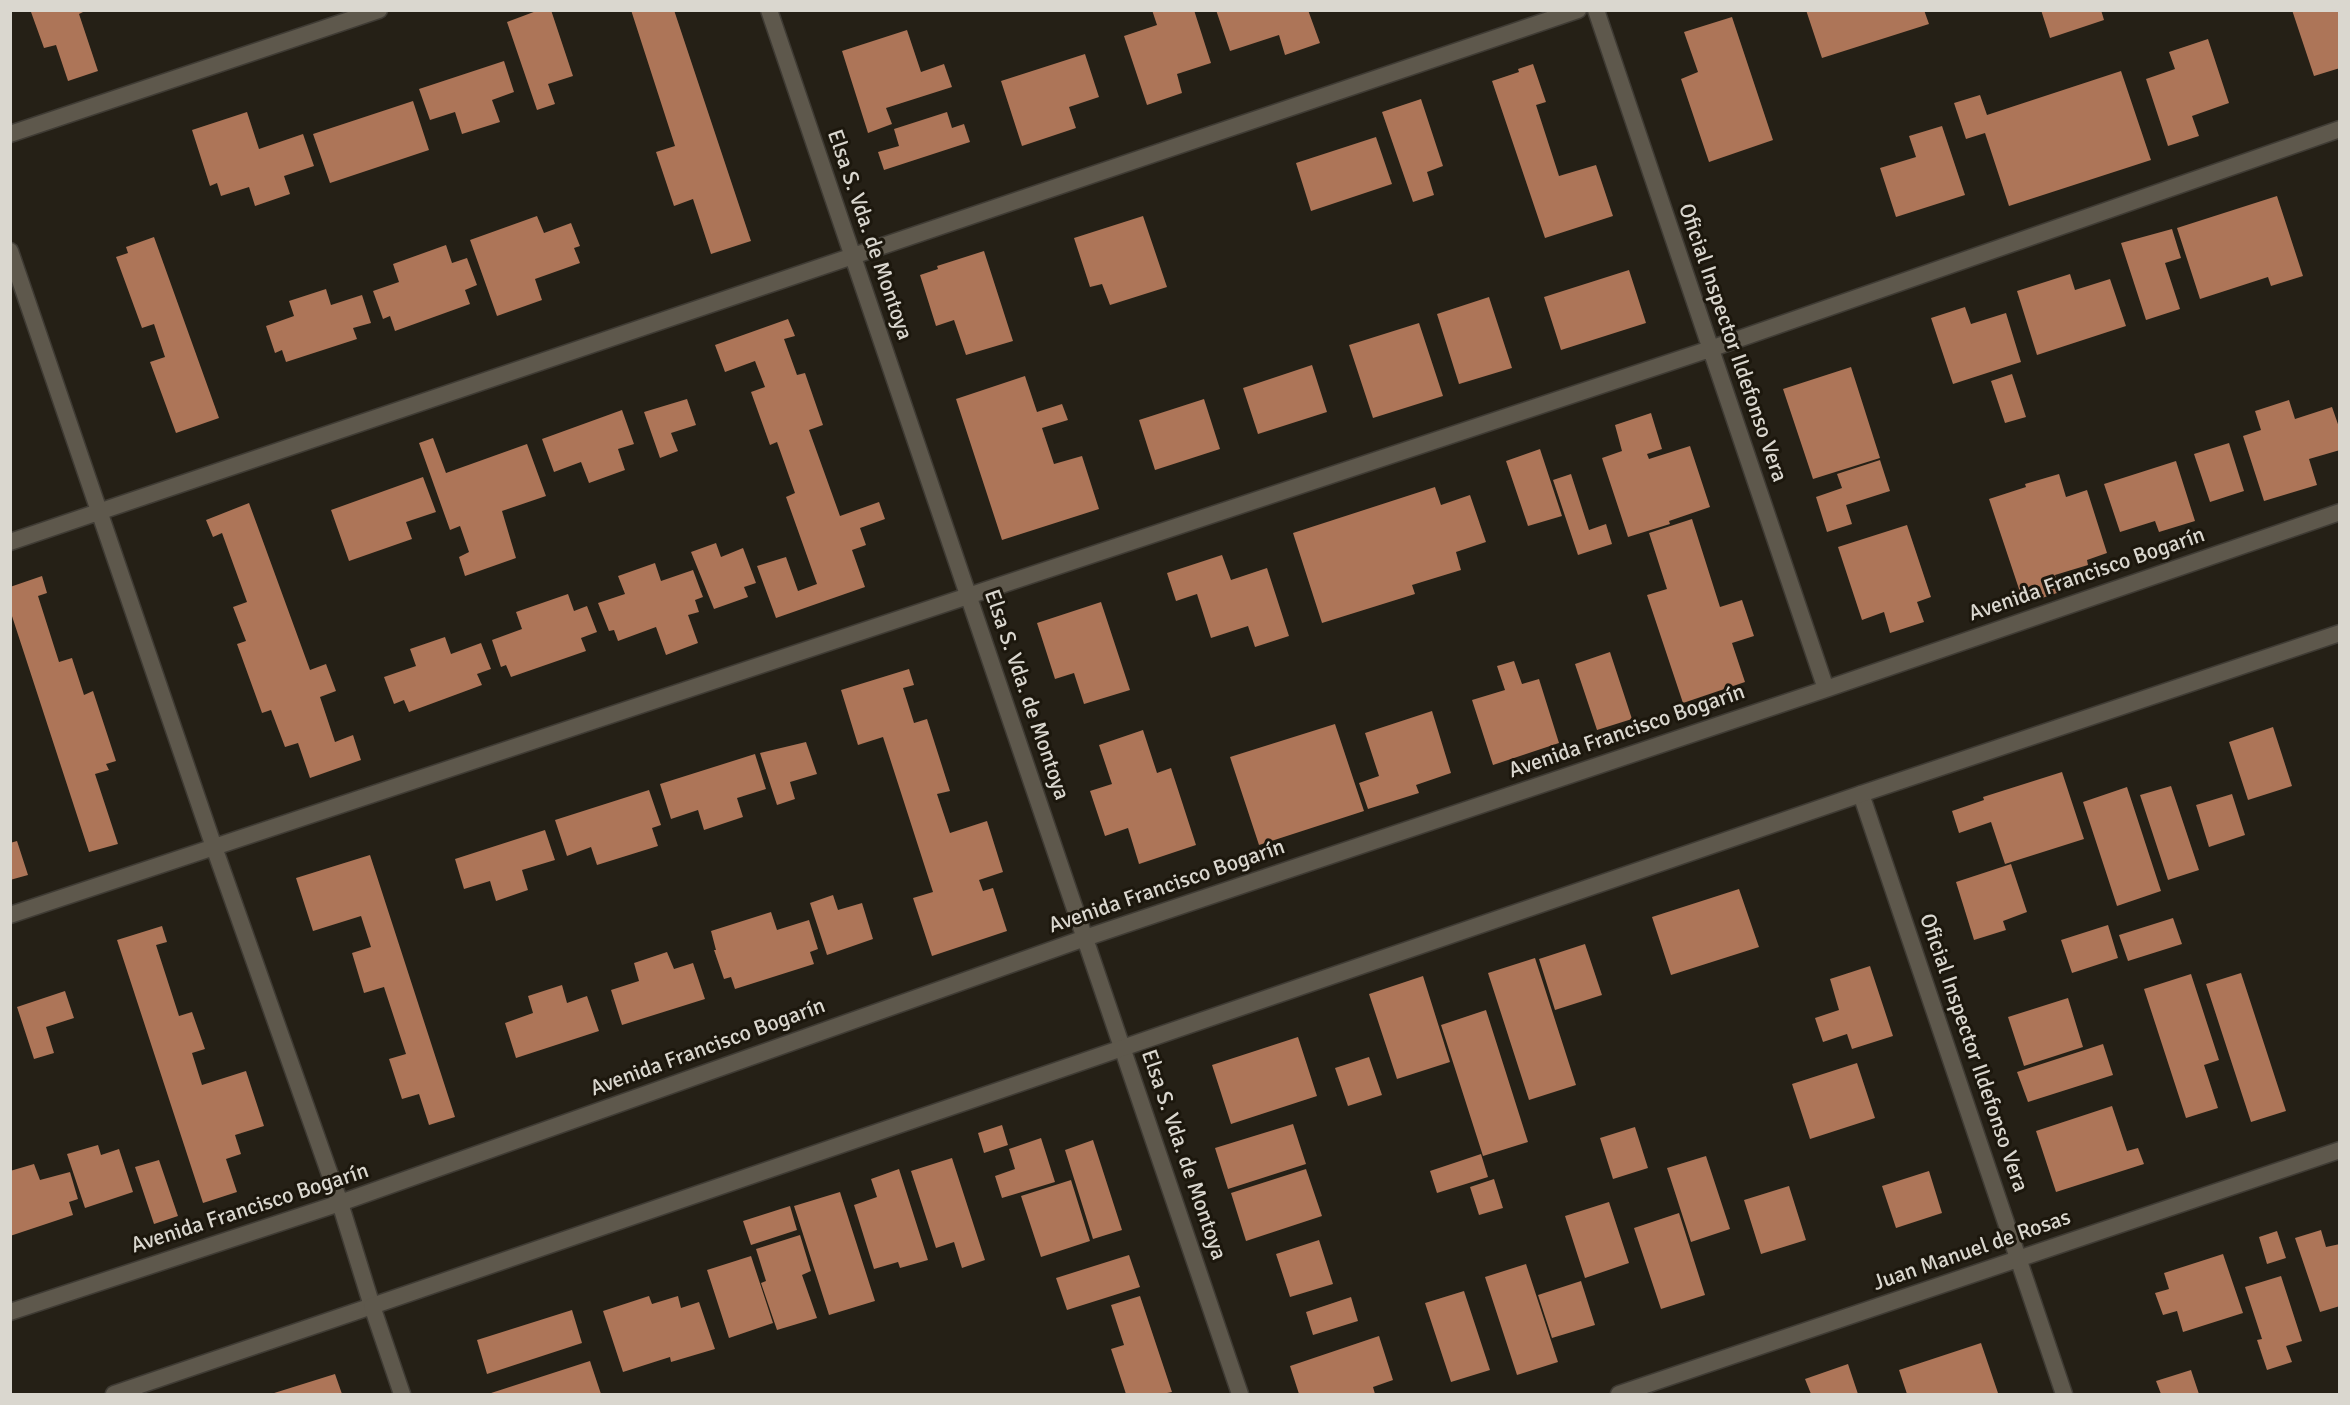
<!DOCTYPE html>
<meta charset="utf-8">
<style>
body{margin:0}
#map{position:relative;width:2350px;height:1405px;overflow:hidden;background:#252016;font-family:Signika,sans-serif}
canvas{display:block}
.frame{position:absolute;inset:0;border:12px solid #dad7cf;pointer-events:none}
</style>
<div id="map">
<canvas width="2350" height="1405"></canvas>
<div class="frame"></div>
</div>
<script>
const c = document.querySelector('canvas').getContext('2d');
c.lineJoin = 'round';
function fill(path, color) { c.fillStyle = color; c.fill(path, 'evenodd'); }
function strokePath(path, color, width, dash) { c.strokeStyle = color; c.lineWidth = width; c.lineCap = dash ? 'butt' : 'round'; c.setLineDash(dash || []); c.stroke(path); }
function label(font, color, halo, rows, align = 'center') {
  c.font = font + ' Signika,sans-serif'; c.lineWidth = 6; c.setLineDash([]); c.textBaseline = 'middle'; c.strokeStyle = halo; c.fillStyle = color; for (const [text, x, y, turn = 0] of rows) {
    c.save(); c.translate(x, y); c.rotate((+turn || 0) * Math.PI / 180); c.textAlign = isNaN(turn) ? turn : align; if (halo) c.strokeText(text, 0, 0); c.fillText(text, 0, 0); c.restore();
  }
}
fill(new Path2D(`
 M37 10H87L79 14 98 71 68 81 56 45 44 48 31 12Z
 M539 10H551L573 76 548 84 555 104 537 110 507 22Z
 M631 10H674L751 241 711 254 693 199 674 206 656 152 675 146Z
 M1152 10H1194L1211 63 1177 74 1182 93 1147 105 1124 36 1157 25Z
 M1216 10H1308L1320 43 1285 55 1279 35 1230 51Z
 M1806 10H1924L1929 24 1822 58Z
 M2041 10H2101L2104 20 2050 38Z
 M2292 10H2340V68L2314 76Z
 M1732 17 1773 140 1709 162 1681 79 1698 72 1684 32Z
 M907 30 921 72 944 64 952 87 886 108 892 124 868 133 842 51Z
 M2208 39 2229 103 2192 116 2199 136 2168 146 2146 79 2175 69 2169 52Z
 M1085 54 1099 97 1069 107 1076 128 1022 146 1001 81Z
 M504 61 514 92 492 100 500 122 462 134 455 112 430 120 419 89Z
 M1533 64 1546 102 1536 105 1559 176 1596 165 1613 216 1545 238 1492 81 1519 72 1518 69Z
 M2121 71 2151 160 2009 206 1985 133 1966 139 1954 103 1980 95 1987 115Z
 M1421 99 1443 166 1427 172 1434 195 1413 202 1382 112Z
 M413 101 429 150 330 183 313 134Z
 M247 112 259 149 303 134 314 166 284 176 290 194 255 206 249 187 221 196 217 183 210 186 192 130Z
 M947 112 952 128 964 124 970 142 884 170 878 152 899 146 894 129Z
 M1942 126 1965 195 1896 217 1880 168 1916 157 1909 136Z
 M1376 137 1392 184 1311 211 1296 163Z
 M2277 196 2303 276 2271 286 2268 277 2200 299 2177 228Z
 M537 216 544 233 571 223 580 246 574 248 580 263 535 279 542 300 497 316 470 240Z
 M1143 216 1167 287 1110 305 1102 284 1090 287 1074 238Z
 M2172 229 2181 258 2165 263 2180 309 2146 320 2121 243Z
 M154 237 219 418 176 433 150 362 165 357 154 324 142 328 116 257 128 253 126 247Z
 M446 245 452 263 467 258 477 285 465 290 470 304 395 331 390 316 383 319 373 291 399 282 393 264Z
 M984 251 1013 341 966 355 954 320 936 326 920 275 938 269 937 266Z
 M1629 270 1646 323 1561 350 1544 297Z
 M2070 274 2075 290 2110 279 2126 326 2037 355 2017 291Z
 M326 289 331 305 362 295 371 323 353 328 357 339 286 362 282 350 275 353 266 326 294 316 289 301Z
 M1489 297 1512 368 1459 384 1437 314Z
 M1965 307 1971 324 2006 313 2021 362 1953 384 1931 318Z
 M788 319 795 336 784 339 797 375 805 373 823 425 809 430 840 516 879 502 885 519 860 528 866 545 852 550 865 587 776 618 757 566 786 557 798 591 817 584 786 497 795 493 777 442 770 445 751 392 765 387 755 361 725 372 715 345Z
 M1419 323 1443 396 1373 418 1349 345Z
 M1312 365 1327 412 1258 434 1243 388Z
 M1851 367 1880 458 1813 479 1783 389Z
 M2012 374 2026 417 2005 423 1991 381Z
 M1025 376 1037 412 1062 404 1068 420 1042 428 1054 464 1082 456 1099 509 1002 540 956 399Z
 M687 399 696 425 671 433 678 451 660 458 644 412Z
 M1204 399 1220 449 1155 470 1139 420Z
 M2289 400 2295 419 2332 407 2340 430V450L2309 459 2317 485 2264 501 2243 436 2261 430 2255 411Z
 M622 410 634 444 618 449 625 470 589 483 581 462 554 472 542 439Z
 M1651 413 1662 449 1647 454 1649 459 1690 446 1710 507 1669 521 1670 524 1628 537 1602 458 1622 451 1615 425Z
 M433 438 446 473 527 444 546 496 502 511 516 558 465 576 459 557 469 552 460 526 450 530 419 443Z
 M2229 443 2244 491 2210 502 2194 454Z
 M1540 449 1562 516 1528 526 1506 461Z
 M1880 460 1890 491 1846 505 1852 524 1827 532 1816 497 1842 488 1837 474Z
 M2176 461 2195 521 2159 532 2155 521 2120 532 2104 484Z
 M1571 474 1589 530 1606 524 1612 544 1578 555 1553 480Z
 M2059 474 2066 497 2087 490 2107 553 2087 560 2088 565 2055 575 2060 592 2024 604 1989 499 2026 487 2025 484Z
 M423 477 436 512 406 522 412 539 349 561 331 510Z
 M1435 487 1441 505 1470 495 1486 542 1456 552 1461 570 1412 585 1415 594 1322 623 1293 533Z
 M249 503 310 670 326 664 336 691 320 697 335 742 353 735 361 760 310 778 298 743 285 747 271 710 262 713 237 644 246 641 233 607 247 602 222 533 213 537 206 520Z
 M1692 519 1720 607 1742 600 1754 636 1732 643 1745 682 1683 703 1647 595 1667 589 1649 533Z
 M1907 525 1931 597 1917 602 1924 622 1890 633 1884 612 1862 620 1838 547Z
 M716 543 721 557 743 548 756 583 744 587 748 597 714 609 691 552Z
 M1222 555 1231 580 1267 568 1289 636 1255 647 1248 626 1211 638 1197 594 1176 601 1167 573Z
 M655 563 661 581 693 570 703 597 695 600 699 612 688 615 698 643 666 655 656 627 618 641 614 630 609 631 598 603 625 594 618 576Z
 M42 576 47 593 38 596 59 662 72 658 84 695 93 691 116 761 106 764 109 770 95 774 118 844 89 852 10 610V587Z
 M568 594 574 611 587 606 597 632 581 638 586 651 511 677 506 665 501 667 492 640 522 629 516 612Z
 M1101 602 1130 690 1084 704 1074 673 1055 679 1037 623Z
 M445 637 451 654 481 643 491 669 477 674 482 685 409 712 404 700 394 704 384 677 416 666 410 649Z
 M1610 652 1632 719 1597 730 1575 664Z
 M1514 661 1522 684 1539 679 1559 743 1493 765 1472 700 1505 690 1497 666Z
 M909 669 914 685 903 688 914 723 927 719 950 791 937 794 950 833 987 821 1003 872 979 880 983 891 993 888 1007 931 932 956 913 898 933 892 883 737 858 745 841 690Z
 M1432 711 1451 773 1416 785 1419 793 1368 809 1359 783 1379 776 1365 733Z
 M1335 724 1364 811 1259 845 1230 757Z
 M2273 727 2292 786 2248 800 2229 742Z
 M1143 730 1157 773 1171 768 1196 845 1139 864 1128 828 1105 836 1090 791 1112 784 1099 745Z
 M806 742 817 774 790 782 795 799 777 805 760 753Z
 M755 754 766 789 737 798 743 817 704 830 698 810 671 819 660 784Z
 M2062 772 2084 839 2005 864 1991 822 1959 833 1952 811 1984 800 1983 797Z
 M2171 786 2199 870 2168 880 2140 795Z
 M2127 787 2161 891 2117 906 2083 802Z
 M649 790 661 825 652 828 658 846 597 865 591 847 567 856 555 820Z
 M2232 794 2245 835 2209 847 2196 805Z
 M545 830 555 860 522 870 528 890 496 901 490 881 464 889 455 859Z
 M17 841 28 875 10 880V843Z
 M370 855 455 1117 429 1125 419 1094 402 1099 389 1059 406 1054 384 987 364 993 352 953 371 947 361 916 313 931 296 878Z
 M2011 864 2027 912 2003 921 2006 930 1974 940 1956 882Z
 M1739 889 1759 947 1671 975 1652 917Z
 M833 895 838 910 862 903 873 939 827 955 810 903Z
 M771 912 777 930 809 920 818 949 810 952 814 964 735 989 731 977 724 979 714 950H716L711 931Z
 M2173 918 2182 944 2128 961 2119 935Z
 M2108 925 2118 958 2072 973 2061 940Z
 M162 926 167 942 156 945 179 1016 192 1012 205 1049 192 1053 202 1085 246 1071 264 1126 235 1135 241 1154 226 1159 237 1192 203 1203 117 940Z
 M1585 944 1602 995 1555 1010 1539 959Z
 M667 952 674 969 693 963 705 999 622 1025 611 990 639 981 634 963Z
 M1535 958 1576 1085 1529 1100 1488 973Z
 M1870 966 1893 1036 1852 1049 1847 1034 1823 1042 1815 1018 1839 1010 1830 979Z
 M2241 973 2286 1111 2251 1122 2206 984Z
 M2191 974 2219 1060 2204 1065 2218 1108 2186 1118 2144 989Z
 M1423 976 1450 1062 1397 1079 1369 994Z
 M562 985 567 1003 587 996 599 1031 516 1058 505 1023 533 1013 528 996Z
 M65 991 74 1018 46 1027 54 1053 34 1059 17 1007Z
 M2068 998 2083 1047 2024 1066 2008 1017Z
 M1486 1010 1528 1142 1483 1156 1441 1025Z
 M1298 1037 1317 1096 1231 1124 1212 1065Z
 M2103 1044 2113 1075 2028 1102 2017 1072Z
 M1369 1057 1382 1095 1348 1106 1335 1068Z
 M1857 1063 1875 1118 1810 1139 1792 1084Z
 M2112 1106 2127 1151 2138 1148 2144 1164 2056 1192 2036 1131Z
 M1293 1124 1306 1164 1228 1189 1215 1148Z
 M1002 1125 1008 1145 984 1153 978 1133Z
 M1635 1127 1648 1168 1613 1179 1600 1138Z
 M1041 1138 1055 1182 1002 1198 995 1176 1015 1169 1009 1149Z
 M1093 1140 1122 1230 1093 1239 1065 1150Z
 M98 1145 101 1155 119 1149 133 1192 85 1208 67 1154Z
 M1481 1154 1488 1177 1437 1193 1430 1171Z
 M1706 1156 1730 1229 1691 1242 1667 1168Z
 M952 1158 985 1260 962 1268 954 1242 936 1248 911 1171Z
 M159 1160 178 1216 154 1224 135 1167Z
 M34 1164 40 1180 70 1172 78 1199 69 1202 73 1215 10 1236V1171Z
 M899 1169 928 1260 900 1268 898 1262 874 1269 854 1205 877 1197 871 1179Z
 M1306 1169 1322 1216 1246 1241 1231 1193Z
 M1929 1171 1942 1213 1896 1228 1882 1186Z
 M1494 1179 1503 1208 1479 1215 1470 1187Z
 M1071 1180 1090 1241 1041 1257 1021 1196Z
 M1789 1186 1806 1240 1761 1254 1744 1200Z
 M840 1192 875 1301 829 1315 794 1206Z
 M1609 1202 1629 1263 1585 1278 1565 1216Z
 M790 1206 797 1230 751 1245 743 1221Z
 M1679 1213 1705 1295 1661 1309 1634 1228Z
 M2321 1230 2326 1247 2340 1244V1306L2320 1312 2295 1238Z
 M2277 1231 2286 1258 2267 1264 2259 1237Z
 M800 1235 811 1271 802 1275 817 1318 777 1330 761 1283 766 1281 756 1249Z
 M1319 1240 1333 1284 1290 1297 1276 1254Z
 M2223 1254 2243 1313 2183 1332 2177 1311 2163 1315 2155 1293 2169 1289 2164 1273Z
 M1129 1255 1140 1287 1067 1310 1056 1278Z
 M751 1256 773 1323 729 1338 707 1270Z
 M1526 1264 1558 1362 1517 1375 1485 1277Z
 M2281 1276 2302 1341 2286 1346 2292 1362 2267 1370 2257 1340 2262 1339 2245 1287Z
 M1581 1281 1595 1325 1552 1338 1538 1295Z
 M1464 1291 1490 1370 1451 1382 1425 1303Z
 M649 1296 652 1304 678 1296 681 1308 699 1302 715 1349 671 1362 670 1357 623 1372 603 1311Z
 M1140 1296 1172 1392 1162 1394H1126L1111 1349 1124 1345 1111 1305Z
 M1351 1297 1358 1321 1313 1335 1306 1312Z
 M572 1310 582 1343 487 1374 477 1340Z
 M1379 1336 1393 1380 1373 1387 1375 1394H1299L1290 1366Z
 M1981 1343 1998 1393 1907 1394 1899 1370Z
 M590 1361 601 1394H488Z
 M1848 1364 1858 1394H1811L1805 1379Z
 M2191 1370 2199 1394H2161L2156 1381Z
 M335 1374 342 1394H271Z`), '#ad7558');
const minor = new Path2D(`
 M769 10 1240 1394
 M1596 10 1826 689
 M10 134 379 10
 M10 251 214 847 340 1203 372 1306 114 1394
 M10 542 1578 10
 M1861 794 2064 1394
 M10 915 1710 349 2340 129
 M10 1312 340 1203 1085 938 1826 689 2340 512
 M1619 1394 2340 1150`);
const tertiary = new Path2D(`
 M402 1394 372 1306 1861 794 2340 633`);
strokePath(minor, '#3f3b34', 19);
strokePath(tertiary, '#3f3b34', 19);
strokePath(minor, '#5e584c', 16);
strokePath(tertiary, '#5e584c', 16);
label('22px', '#dad7cf', '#1c170d', [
 ["Elsa S. Vda. de Montoya",869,235,71],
 ["Oficial Inspector Ildefonso Vera",1732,343,71],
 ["Avenida Francisco Bogarín",2087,575,-19],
 ["Elsa S. Vda. de Montoya",1026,695,71],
 ["Avenida Francisco Bogarín",1627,732,-19],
 ["Avenida Francisco Bogarín",1167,887,-19],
 ["Avenida Francisco Bogarín",708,1048,-20],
 ["Oficial Inspector Ildefonso Vera",1973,1053,71],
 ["Elsa S. Vda. de Montoya",1183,1155,71],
 ["Avenida Francisco Bogarín",250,1209,-18],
 ["Juan Manuel de Rosas",1972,1251,-19]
]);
</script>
